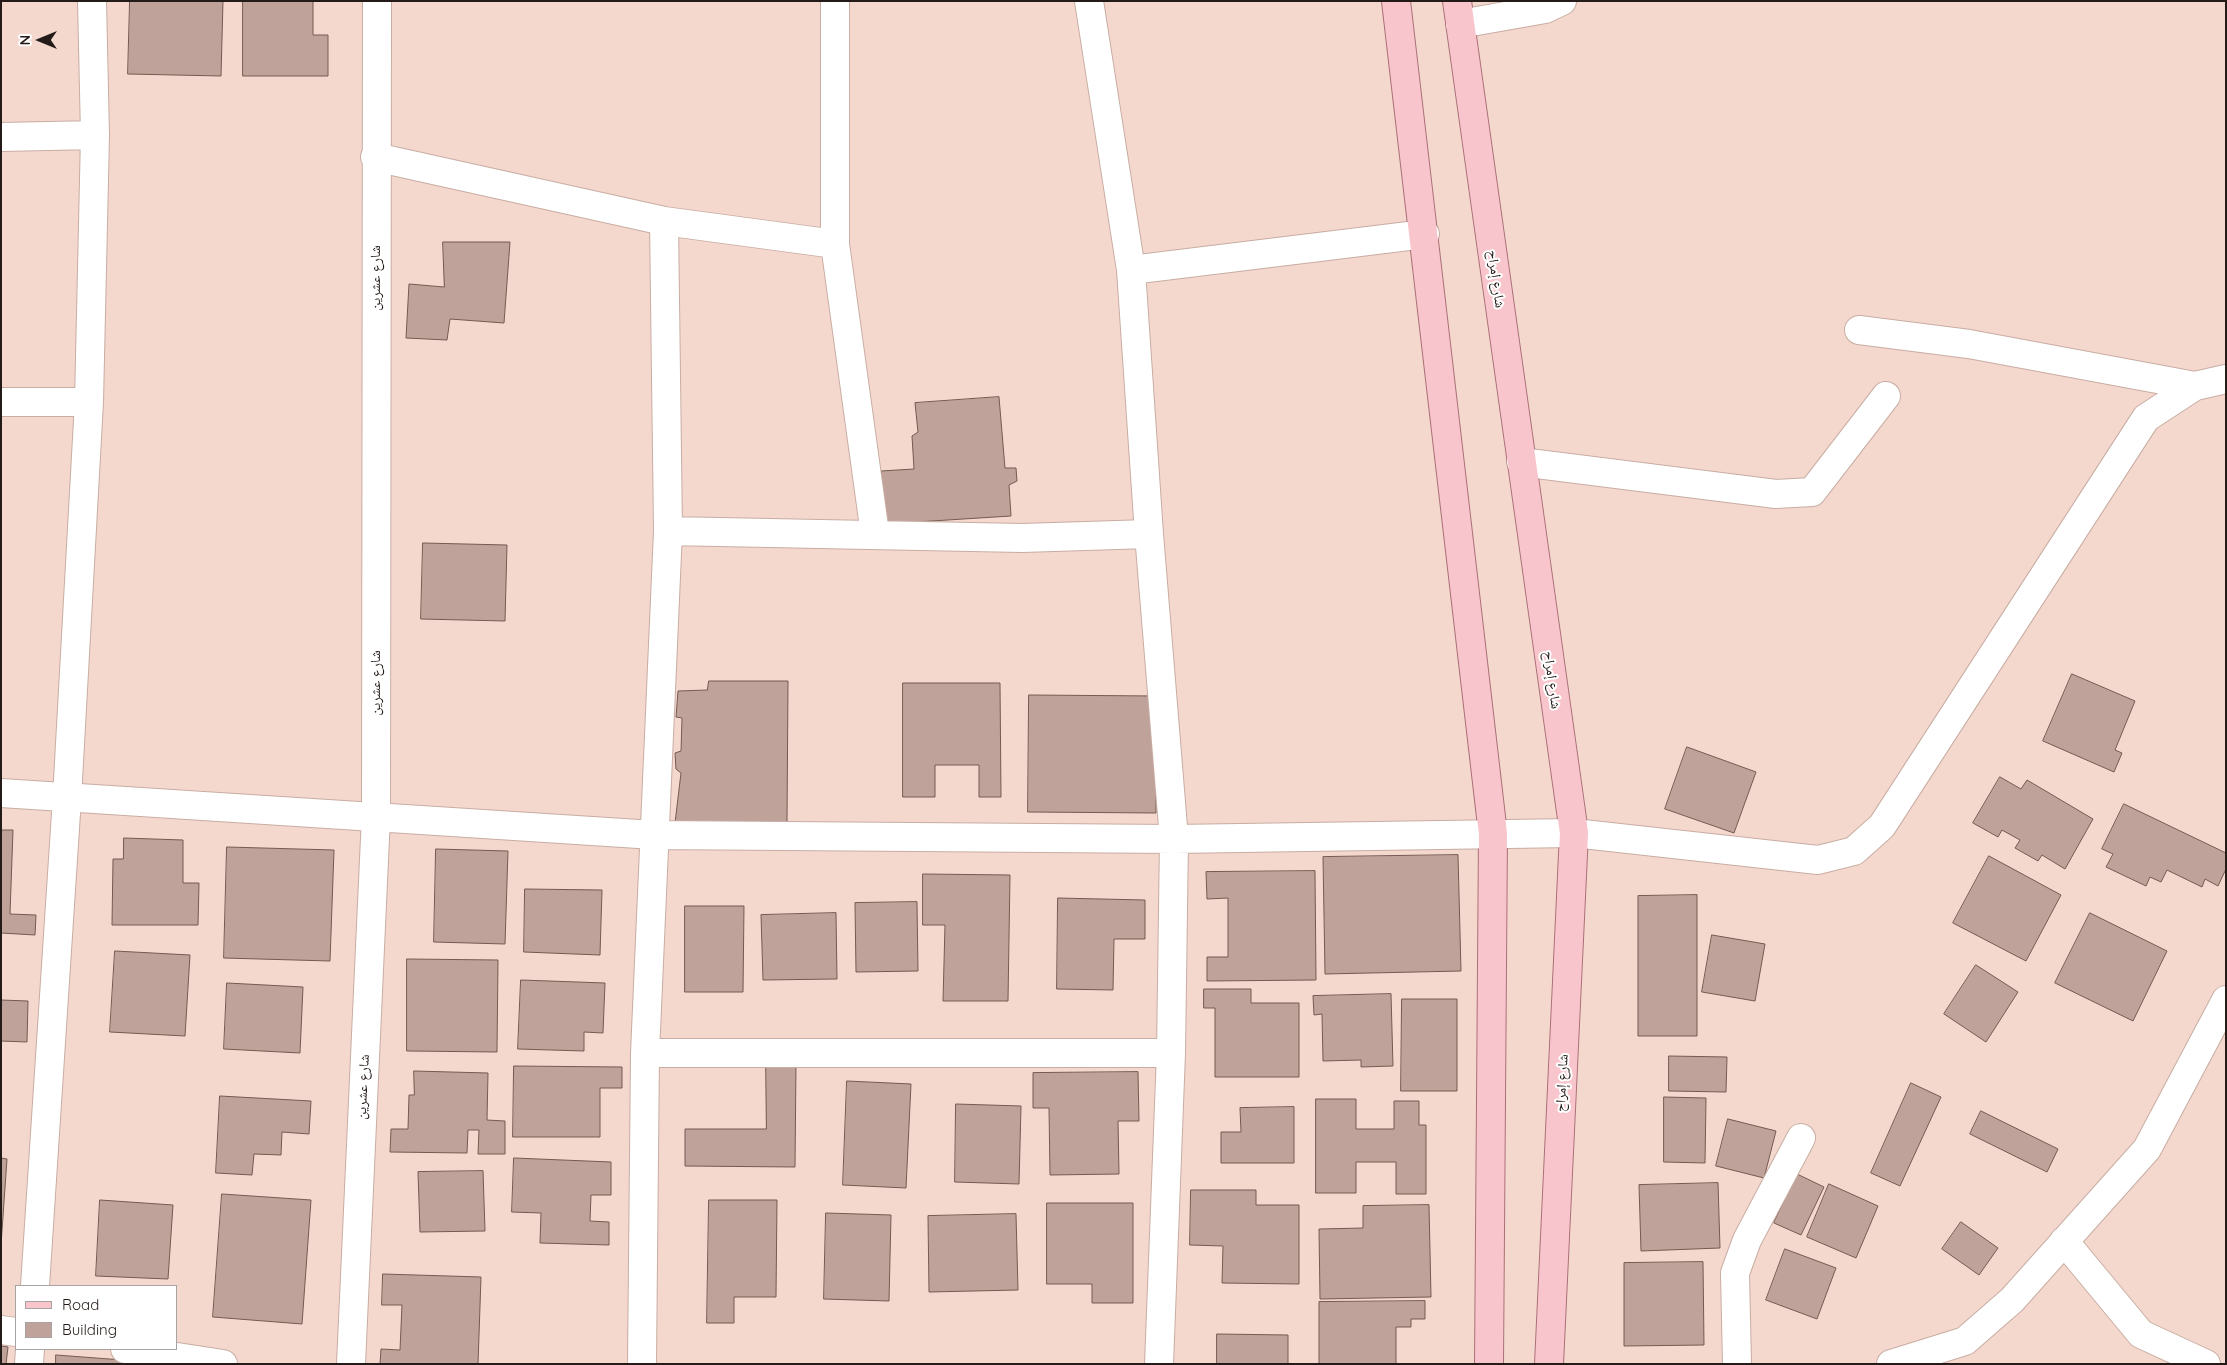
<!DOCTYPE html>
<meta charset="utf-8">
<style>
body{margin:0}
#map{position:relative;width:2227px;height:1365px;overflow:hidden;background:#f4d8ce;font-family:Quicksand,sans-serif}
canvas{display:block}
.frame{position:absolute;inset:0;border:2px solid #241a17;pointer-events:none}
.legend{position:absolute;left:15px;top:1285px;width:162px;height:65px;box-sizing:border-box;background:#fff;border:1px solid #a7a3a2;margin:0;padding:6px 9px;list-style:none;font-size:15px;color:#241a17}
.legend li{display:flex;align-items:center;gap:10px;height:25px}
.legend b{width:25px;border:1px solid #a7a3a2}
.north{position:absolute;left:15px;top:15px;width:50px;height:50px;-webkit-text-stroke:4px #fff;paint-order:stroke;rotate:270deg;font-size:14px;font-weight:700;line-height:20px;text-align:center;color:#241a17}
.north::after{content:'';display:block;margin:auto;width:18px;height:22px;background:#241a17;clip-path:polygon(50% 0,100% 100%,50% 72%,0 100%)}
</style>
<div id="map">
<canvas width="2227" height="1365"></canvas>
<div class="frame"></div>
<ul class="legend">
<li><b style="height:6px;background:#f8c5cc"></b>Road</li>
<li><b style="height:14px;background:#bfa39a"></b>Building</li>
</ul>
<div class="north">N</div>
</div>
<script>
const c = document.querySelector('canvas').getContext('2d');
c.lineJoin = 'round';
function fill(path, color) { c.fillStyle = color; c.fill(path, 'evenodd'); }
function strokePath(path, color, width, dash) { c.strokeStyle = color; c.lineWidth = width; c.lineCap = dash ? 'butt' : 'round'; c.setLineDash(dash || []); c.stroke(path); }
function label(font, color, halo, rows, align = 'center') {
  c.font = font + ' Quicksand,"Noto Naskh Arabic",sans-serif'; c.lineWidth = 4; c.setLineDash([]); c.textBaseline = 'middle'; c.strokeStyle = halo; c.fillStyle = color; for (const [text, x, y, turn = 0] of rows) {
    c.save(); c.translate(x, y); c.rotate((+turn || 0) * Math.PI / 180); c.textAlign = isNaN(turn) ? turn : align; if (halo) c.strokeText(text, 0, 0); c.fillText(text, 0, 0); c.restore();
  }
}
const building = new Path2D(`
 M130 1H223L221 76 128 74Z
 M243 1H313V35H328V76H243Z
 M443 242H510L504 323 450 319 447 340 406 338 409 284 444 287Z
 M999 397 1005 468H1016L1017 481 1009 485 1011 516 884 524 881 471 914 469 912 436 918 432 915 403Z
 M423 543 507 545 505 621 421 619Z
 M2072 674 2135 701 2115 750 2122 753 2114 772 2043 741Z
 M709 681H788L787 823H675L681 773 676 769 675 753 681 751 682 718 676 717 678 691 707 690Z
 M903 683H1000L1001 797H979V765H935V797H903Z
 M1029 695 1157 696 1156 813 1028 812Z
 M1687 747 1756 772 1734 833 1665 809Z
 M2000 777 2021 789 2027 780 2093 819 2065 869 2042 855 2038 861 2015 848 2020 840 2002 830 1998 837 1973 823Z
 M2124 804 2226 853V869L2218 886 2205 879 2202 887 2167 870 2161 882 2150 877 2146 886 2106 867 2113 854 2102 849Z
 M1 830H13L10 914 36 915 35 935 1 933Z
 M124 838 183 840V883H199L198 925H112L113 859H123Z
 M227 847 334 850 330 961 224 958Z
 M436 849 508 851 505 944 434 942Z
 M1458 855 1461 971 1325 974 1323 857Z
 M1989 856 2061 895 2026 961 1953 923Z
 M1315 871 1316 980 1207 981V957H1228V898L1207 899 1206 872Z
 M923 874 1010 875 1008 1001H943L945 925H923Z
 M525 889 602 890 600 955 524 952Z
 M1697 895V1036H1638V896Z
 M1058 898 1145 900V939H1114L1113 990 1057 989Z
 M917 902 918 971 856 972 855 903Z
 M685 906H744L743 992H685Z
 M836 913 837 979 763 980 761 915Z
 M2090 913 2167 951 2133 1021 2055 983Z
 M1712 935 1765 944 1755 1001 1702 992Z
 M115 951 190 955 185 1036 110 1032Z
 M407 959 498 960 497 1052 407 1051Z
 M1976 965 2018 992 1986 1042 1944 1014Z
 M521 980 605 983 603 1033 584 1032V1051L518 1049Z
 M227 983 303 987 300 1053 224 1049Z
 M1204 989H1251V1003H1299V1077H1215V1008H1204Z
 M1391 994 1393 1066 1361 1067V1060L1323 1061 1322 1014 1314 1015 1313 996Z
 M1402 999H1457V1091H1401Z
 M1 1000 28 1001 27 1042 1 1041Z
 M1669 1056 1727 1057 1726 1092 1669 1091Z
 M766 1061 796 1062 795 1167 685 1166V1129H766Z
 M514 1066 622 1067V1088H600V1137H513Z
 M414 1071 488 1073 487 1120 505 1121V1154H478L479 1130H468L467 1153 390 1152 391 1129H408L409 1095H414Z
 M1138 1072 1139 1121H1118L1119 1174 1050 1175 1049 1108H1033V1073Z
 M847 1081 911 1084 906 1188 843 1185Z
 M1911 1083 1941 1097 1900 1186 1871 1173Z
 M220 1096 311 1101 309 1134 282 1132 281 1155 254 1154 252 1175 216 1173Z
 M1664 1097 1706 1098 1705 1163 1664 1162Z
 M1316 1099H1356V1129H1394V1101H1419V1125H1426V1194H1396V1162H1356V1193H1316Z
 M956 1104 1021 1106 1019 1184 955 1182Z
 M1294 1107V1163H1221V1132H1241L1240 1108Z
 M1981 1111 2058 1149 2047 1172 1970 1134Z
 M1728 1119 1776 1131 1764 1178 1716 1166Z
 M1 1158 7 1159 1 1245Z
 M514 1158 611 1162V1195H591L590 1221 609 1222V1245L540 1243 541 1213 512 1212Z
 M483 1171 485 1231 420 1232 418 1172Z
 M1797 1174 1824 1187 1801 1235 1774 1223Z
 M1718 1183 1720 1248 1641 1251 1639 1185Z
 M1829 1184 1878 1206 1856 1258 1807 1237Z
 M1191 1190H1256V1205H1299V1284L1222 1283 1223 1246 1190 1245Z
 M222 1194 311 1200 302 1324 213 1317Z
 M100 1200 173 1205 168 1279 96 1276Z
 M709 1200H777L776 1297H734V1323H707Z
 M1047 1203H1133V1303H1092V1284H1047Z
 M1429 1205 1431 1297 1320 1299 1319 1229 1363 1228V1206Z
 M826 1213 891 1215 889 1301 824 1299Z
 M1016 1214 1018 1290 929 1292 928 1216Z
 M1961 1222 1998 1248 1979 1275 1942 1249Z
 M1785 1249 1836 1268 1817 1319 1766 1300Z
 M1703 1262 1704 1345 1624 1346V1263Z
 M383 1274 481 1277 478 1364H380L381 1349 400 1350 402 1305H382Z
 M1425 1301V1319H1411V1327H1396V1364H1319V1302Z
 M1217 1334 1288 1335V1364H1217Z
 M1 1346 8 1347 6 1364H1Z
 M56 1355 176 1364H56Z`);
fill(building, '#bfa39a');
strokePath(building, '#735a52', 1);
const minor = new Path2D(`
 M835 1V244L875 534
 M1089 1 1131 270 1149 534 1174 839 1171 1053 1159 1364
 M1460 24 1545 9 1562 1
 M1 137 95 135
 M375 157 664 221 835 244
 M1131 270 1425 234
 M1859 330 1969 344 2195 386
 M1 402H89
 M1521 462 1776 494 1812 492 1886 396
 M668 531 1022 538 1149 534
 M1 793 654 835 1174 839 1574 833 1818 860 1854 851 1882 826 2146 418 2195 386 2226 379
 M645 1053H1171
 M2064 1241 2141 1334 2206 1364
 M35 1286 67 798 89 402 95 135 92 1
 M1 1330 16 1332
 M125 1349 223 1364
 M29 1364 30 1349
 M351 1364 376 816 377 1
 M642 1364 645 1053 668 531 664 221
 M1737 1364 1735 1273 1747 1240 1801 1138
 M1891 1364 1965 1341 2012 1300 2147 1149 2226 1000`);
const major = new Path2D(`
 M1396 1 1493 834 1489 1364
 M1457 1 1574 833 1549 1364`);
strokePath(minor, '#c8ada3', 30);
strokePath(major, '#ab7077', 30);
strokePath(minor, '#fff', 28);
strokePath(major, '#f8c5cc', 28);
label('14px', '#241a17', '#fff', [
 ["شارع عشرين",376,278,-90],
 ["شارع إمراح",1496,279,82],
 ["شارع إمراح",1552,680,82],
 ["شارع عشرين",376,683,-90],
 ["شارع إمراح",1562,1083,-87],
 ["شارع عشرين",363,1087,-87]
]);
</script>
